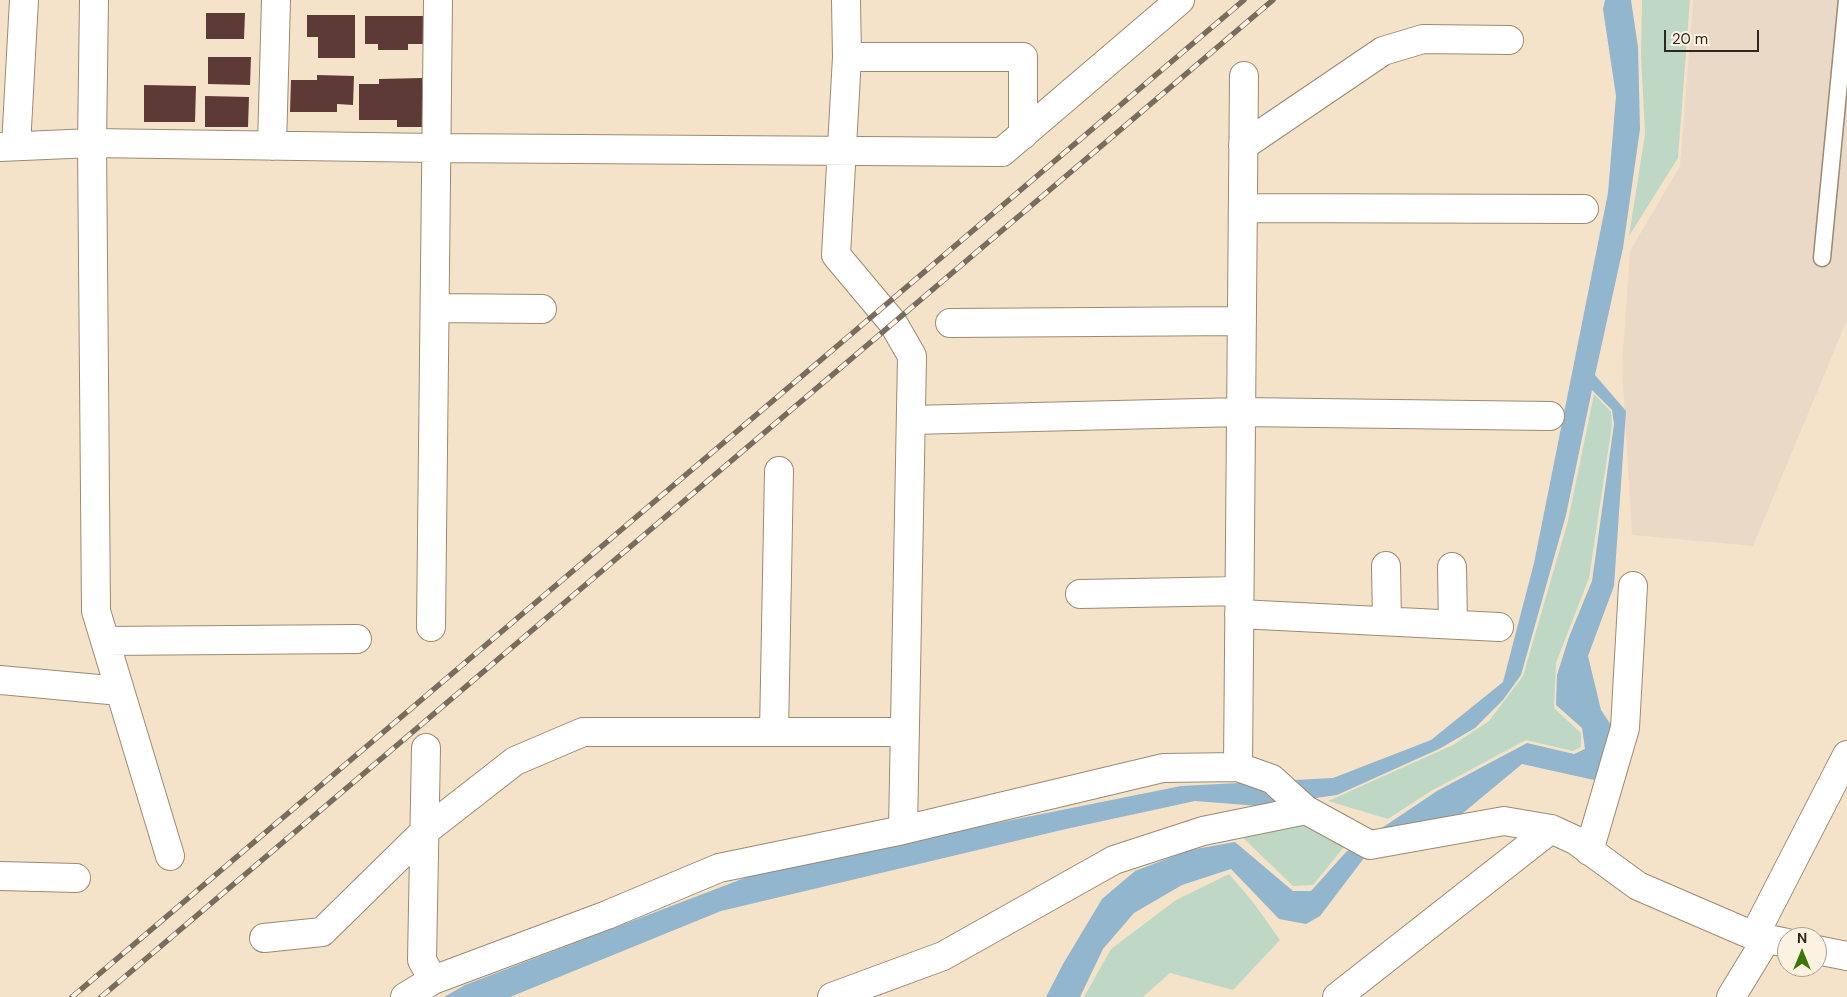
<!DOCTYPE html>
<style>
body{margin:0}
#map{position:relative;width:1847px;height:997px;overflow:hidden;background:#f5e3c9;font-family:"DM Sans",sans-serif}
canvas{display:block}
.north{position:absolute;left:1777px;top:927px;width:50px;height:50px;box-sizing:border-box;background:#fdf2e2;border:1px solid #aaa193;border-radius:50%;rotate:0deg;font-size:14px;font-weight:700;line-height:20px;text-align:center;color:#2e271d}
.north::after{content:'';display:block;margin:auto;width:18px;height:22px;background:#3c7608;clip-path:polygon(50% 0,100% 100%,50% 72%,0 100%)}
.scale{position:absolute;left:1664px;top:30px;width:95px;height:22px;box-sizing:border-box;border:2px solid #2e271d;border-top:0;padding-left:6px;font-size:15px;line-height:18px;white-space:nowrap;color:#2e271d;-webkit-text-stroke:4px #fdf2e2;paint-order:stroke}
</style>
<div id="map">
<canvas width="1847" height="997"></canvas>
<div class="north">N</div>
<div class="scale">20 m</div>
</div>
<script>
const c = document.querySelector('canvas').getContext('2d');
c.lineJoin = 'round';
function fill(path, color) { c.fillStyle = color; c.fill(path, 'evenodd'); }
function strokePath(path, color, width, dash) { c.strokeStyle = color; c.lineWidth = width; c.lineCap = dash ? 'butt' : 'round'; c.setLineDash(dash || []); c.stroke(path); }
fill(new Path2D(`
 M1693 0H1847V320L1753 546 1632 535 1622 367 1630 251 1680 166Z`), '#ebd9c8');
fill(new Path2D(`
 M1642 0H1690L1678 158 1629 236 1645 134 1641 56Z
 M1594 394 1611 412 1612 425 1589 578 1556 663 1554 708 1581 733V747L1573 751 1526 740 1431 791 1388 819 1328 801 1453 745 1489 721 1523 676 1568 521Z
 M1303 824 1344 847 1313 885 1293 886 1238 833Z
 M1229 874 1253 902 1280 940 1233 990 1170 973 1143 997H1084L1111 949 1176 900Z`), '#bfd8c5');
fill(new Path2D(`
 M1605 0H1631L1638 47 1640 129 1623 248 1595 375 1626 411 1614 586 1588 656 1601 710 1611 725 1603 764 1594 780 1522 764 1457 818 1410 833 1364 858 1320 916 1306 924 1279 919 1231 869 1182 885 1134 913 1103 949 1080 997H1046L1063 964 1102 899 1135 871 1190 850 1235 842 1293 891H1311L1346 852 1437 791 1527 743 1574 754 1585 749 1582 728 1556 705 1557 675 1569 637 1592 581 1614 424 1612 410 1592 390 1566 515 1521 675 1503 700 1475 728 1439 749 1337 795 1259 806 1195 801 1066 829 721 911 510 997H444L465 985 768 869 1181 786 1333 778 1431 740 1503 682 1534 563 1608 193 1616 96 1603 9Z`), '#92b6cd');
fill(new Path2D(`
 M206 13H245L244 39H206Z
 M307 15H355V58H318V37H307Z
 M365 16H424V44H408V50H378V44H365Z
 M208 57H251L250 85 208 84Z
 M317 75 354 76 353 105 337 104V112H290L291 80H317Z
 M422 78V127H397V120H359V84H379V79Z
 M144 85 196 86 195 122H144Z
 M205 96 249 97 248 127H205Z`), '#5d3a36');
const lane = new Path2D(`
 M1822 258 1847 0`);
const street = new Path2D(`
 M94 0 92 143 96 611 170 856
 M846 0 847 57 836 255 893 323 912 356 903 830
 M847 57H1023V135
 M16 146 24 0
 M272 146 276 0
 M1243 146 1383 51 1423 39 1509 40
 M0 147 92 143 436 148 1002 152 1180 0
 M1243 208 1584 209
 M435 308 542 309
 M950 323 1242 321
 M911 420 1241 412 1550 416
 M1386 566 1387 621
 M1452 567 1453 624
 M1080 594 1239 591
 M1239 614 1499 627
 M431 627 438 0
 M105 641 357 639
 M0 680 120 691
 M774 732 779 471
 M426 748 422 960 433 980
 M1238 767 1244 76
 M1589 851 1625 728 1633 586
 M0 876 76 878
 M1754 936 1847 755
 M264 938 322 932 424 832 515 761 583 732H905
 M1817 950 1847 956
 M405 997 433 980 607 915 719 868 903 830 1163 768 1238 767 1272 779 1306 810 1370 845 1504 821 1551 829 1575 840 1638 886 1754 936 1787 943
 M832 997 943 956 1114 860 1203 831 1306 810
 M1337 997 1551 829
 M1731 997 1767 938`);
strokePath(lane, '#9b8a72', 19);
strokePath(street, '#9b8a72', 30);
strokePath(lane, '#fff', 16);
strokePath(street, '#fff', 28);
const rail = new Path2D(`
 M72 997 1244 0
 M101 997 1273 0`);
strokePath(rail, '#786d5d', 5.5);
strokePath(rail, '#fdf2e2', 4, [11]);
</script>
